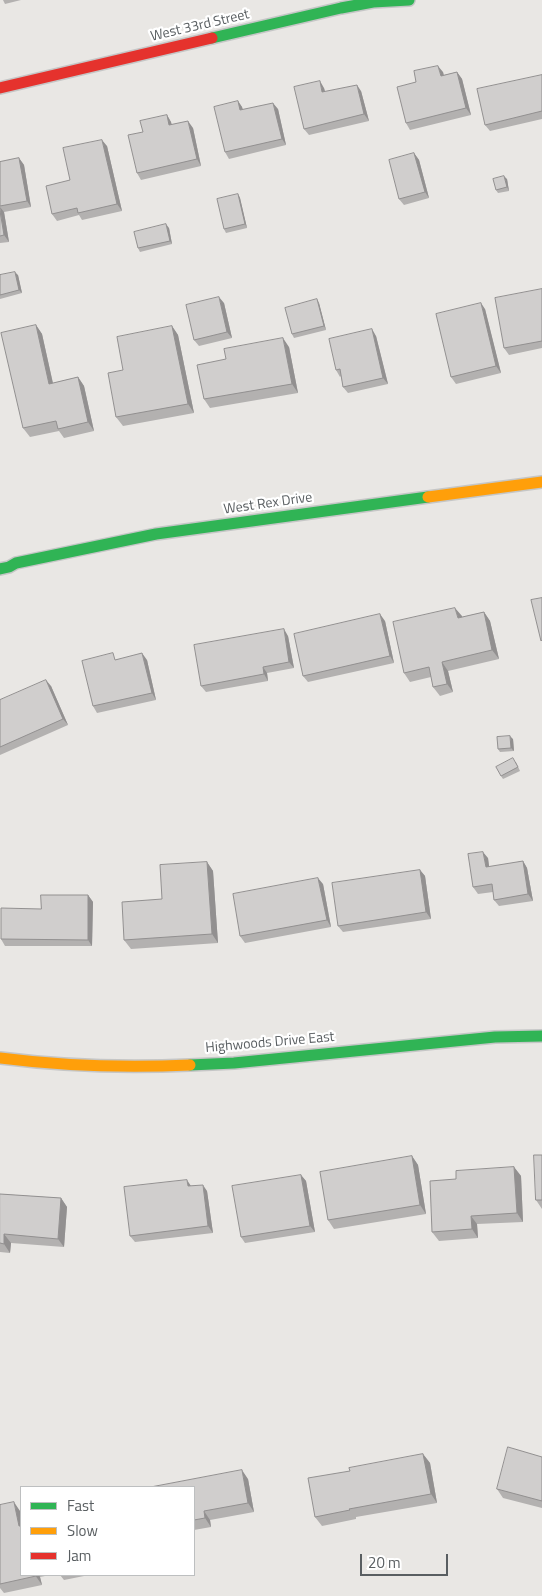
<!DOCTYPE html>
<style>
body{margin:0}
#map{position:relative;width:542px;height:1596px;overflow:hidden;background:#e9e7e4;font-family:"Titillium Web",sans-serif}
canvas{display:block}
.legend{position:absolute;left:20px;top:1486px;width:175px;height:90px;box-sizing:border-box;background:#fff;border:1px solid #bdbfc0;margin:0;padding:6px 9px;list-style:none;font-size:15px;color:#595e61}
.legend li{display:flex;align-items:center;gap:10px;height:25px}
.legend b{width:25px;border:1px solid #bdbfc0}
.scale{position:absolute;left:360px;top:1554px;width:88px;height:22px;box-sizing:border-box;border:2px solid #595e61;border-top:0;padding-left:6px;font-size:15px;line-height:18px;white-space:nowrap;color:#595e61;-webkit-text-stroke:4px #fff;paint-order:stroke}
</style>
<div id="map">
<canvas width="542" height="1596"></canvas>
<ul class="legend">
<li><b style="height:6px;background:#30b455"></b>Fast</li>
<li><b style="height:6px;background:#ff9f0a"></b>Slow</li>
<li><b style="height:6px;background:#e5322d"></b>Jam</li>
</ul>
<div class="scale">20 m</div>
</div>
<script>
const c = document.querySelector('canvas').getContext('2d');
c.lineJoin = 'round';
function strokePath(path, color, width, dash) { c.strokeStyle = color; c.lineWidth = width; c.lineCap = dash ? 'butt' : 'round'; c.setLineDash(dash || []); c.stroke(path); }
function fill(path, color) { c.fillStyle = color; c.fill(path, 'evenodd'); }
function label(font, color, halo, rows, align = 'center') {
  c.font = font + ' "Titillium Web",sans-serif'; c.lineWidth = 4.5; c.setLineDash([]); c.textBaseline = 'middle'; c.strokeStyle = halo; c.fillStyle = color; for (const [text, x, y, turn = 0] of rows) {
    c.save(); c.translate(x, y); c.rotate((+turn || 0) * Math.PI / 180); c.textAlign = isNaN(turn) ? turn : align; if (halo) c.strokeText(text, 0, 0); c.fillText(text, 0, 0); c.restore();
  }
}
const fast = new Path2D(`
 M212 38 341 8 373 2 409 0
 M0 569 9 567 16 563 156 534 428 497
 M190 1065 234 1063 495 1037 542 1036`);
const slow = new Path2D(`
 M428 497 542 482
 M0 1058C63 1066 127 1068 190 1065`);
const jam = new Path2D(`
 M0 88 212 38`);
strokePath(fast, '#c5c6c6', 14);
strokePath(slow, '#c5c6c6', 14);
strokePath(jam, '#c5c6c6', 14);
strokePath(fast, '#30b455', 11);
strokePath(slow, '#ff9f0a', 11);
strokePath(jam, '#e5322d', 11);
fill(new Path2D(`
 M3 0H21L5 4Z
 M443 72 444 75 457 72 462 79 471 115 410 130 406 123 416 82Z
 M542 75V119L490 131 485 125Z
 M324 88 325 92 361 91 369 121 309 135 304 129Z
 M238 101 242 107 243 110 278 109 286 145 229 159 225 152Z
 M167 115 171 122 172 125 193 128 201 166 141 180 137 173 143 132Z
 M107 146 122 211 82 220 79 215 57 221 52 214 70 180Z
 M414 153 419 160 429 198 404 205 399 199Z
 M19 158 24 165 31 207 4 212 9 242 0 243V162Z
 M507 179 509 191 498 193 496 190Z
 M238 194 240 198 247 228 226 233 224 229Z
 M169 228 172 244 140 252 138 248Z
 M0 275H18L22 293 0 299Z
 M542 289V348L509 355 504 348Z
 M224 303 232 338 199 346 194 340Z
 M319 303 326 330 294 338 292 334Z
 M485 309 501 373 456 384 451 377Z
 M36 325 42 334 53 383 78 377 84 386 94 431 64 438 59 431 30 437 23 428Z
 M172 326 178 335 194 413 123 426 116 417Z
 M376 336 388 384 348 393 343 387 341 376 340 377 336 370Z
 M289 347 298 393 210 408 204 399Z
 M484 612 490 621 499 659 448 671 453 692 440 696 433 687 431 677 410 682 404 673 462 617Z
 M385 621 394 663 308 682 303 676Z
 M288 636 294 668 267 673 268 681 206 692 201 686Z
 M117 659 147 660 156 700 97 713 93 706Z
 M51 686 68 725 0 755V700Z
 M513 739 514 751 500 752 498 749Z
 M516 762 520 771 503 779 501 776Z
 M488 858 489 867 523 861 527 868 533 901 499 906 494 900 493 892 478 894 473 887Z
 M207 862 213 871 218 943 131 949 124 940 162 899Z
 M420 870 425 876 431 919 343 932 338 926Z
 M323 884 331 927 245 943 240 936Z
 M88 895 93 902 92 946H5L1 939 41 909Z
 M542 1155V1209L536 1200Z
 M412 1156 418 1165 426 1214 334 1229 328 1220Z
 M514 1167 521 1176 523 1222 477 1224 478 1238 439 1241 432 1232 456 1179Z
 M301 1175 306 1181 315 1232 245 1243 241 1237Z
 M191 1186 207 1191 213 1233 135 1242 130 1236Z
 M0 1194 61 1198 67 1207 64 1247 11 1243 10 1253 0 1252Z
 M423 1454 430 1463 437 1503 356 1517V1519L322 1526 315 1517 350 1471Z
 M542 1457V1508L503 1498 497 1489Z
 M248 1479 254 1512 210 1520 211 1527 194 1530V1487Z
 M0 1505 20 1511 21 1515V1575H50L40 1577 42 1585 4 1593 0 1588Z
 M60 1575H89L64 1580Z`), '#b3b1b0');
fill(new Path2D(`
 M438 66 443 72 445 83 441 76Z
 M457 72 462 79 471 115 466 108Z
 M320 81 324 88 327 99 322 92Z
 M357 85 361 91 369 121 364 114Z
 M238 101 242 107 245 117 240 110Z
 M273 103 278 109 286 145 282 139Z
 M167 115 171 122 173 132 169 125Z
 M188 121 193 128 201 166 197 159Z
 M102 140 107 146 122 211 117 204Z
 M414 153 419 160 429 198 425 192Z
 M19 158 24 165 31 207 27 201Z
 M504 176 507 179 509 191 507 187Z
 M238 194 240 198 247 228 245 224Z
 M0 207 4 212 9 242 4 235Z
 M166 224 169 228 172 244 170 241Z
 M15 272 18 275 22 293 19 290Z
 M219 297 224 303 232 338 227 332Z
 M317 299 319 303 326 330 324 326Z
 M481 303 485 309 501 373 496 366Z
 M36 325 42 334 55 393 49 384Z
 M172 326 178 335 194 413 188 404Z
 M372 329 376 336 388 384 383 378Z
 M283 338 289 347 298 393 292 384Z
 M78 377 84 386 94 431 88 422Z
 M455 608 462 616 464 627 458 618Z
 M484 612 490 621 499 659 492 650Z
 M380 614 385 621 394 663 390 656Z
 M284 629 288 636 294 668 289 662Z
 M142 653 147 660 156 700 152 693Z
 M442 662 448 671 453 692 447 684Z
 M263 667 267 673 268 681 264 674Z
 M46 680 51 686 68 725 63 719Z
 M510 736 513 739 514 751 511 748Z
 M483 852 488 858 490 874 486 867Z
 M523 861 527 868 533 901 528 894Z
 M207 862 213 871 218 943 212 934Z
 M420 870 425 876 431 919 426 912Z
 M318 878 323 884 331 927 327 920Z
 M88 895 93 902 92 946 88 940Z
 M412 1156 418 1165 426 1214 420 1205Z
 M514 1167 521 1176 523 1222 517 1213Z
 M301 1175 306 1181 315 1232 310 1226Z
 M187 1180 191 1186H188Z
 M203 1185 207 1191 213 1233 208 1226Z
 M61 1198 67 1207 64 1247 58 1239Z
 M471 1216 477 1224 478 1238 472 1229Z
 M4 1234 11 1243 10 1253 4 1244Z
 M423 1454 430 1463 437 1503 431 1494Z
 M242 1470 248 1479 254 1512 248 1503Z
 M14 1502 20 1511 21 1515V1529L19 1526Z
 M204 1511 210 1520 211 1527 205 1518Z
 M35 1575H39L40 1577 42 1585Z`), '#929090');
const building = new Path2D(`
 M438 66 441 76 457 72 466 108 406 123 397 87 416 82 414 71Z
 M542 75V111L485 125 477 89Z
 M320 81 322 92 357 85 364 114 304 129 294 87Z
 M238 101 240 110 273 103 282 139 225 152 214 107Z
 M167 115 169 125 188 121 197 159 137 173 128 135 143 132 140 121Z
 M102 140 117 204 78 213 77 208 52 214 46 186 70 180 63 148Z
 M414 153 425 192 399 199 389 160Z
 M19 158 27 201 0 206V162Z
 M504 176 507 187 496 190 493 179Z
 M238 194 245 224 224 229 217 199Z
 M0 211 4 235 0 236Z
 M166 224 170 241 138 248 134 232Z
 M15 272 19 290 0 295V275Z
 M542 289V341L504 348 495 298Z
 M219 297 227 332 194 340 186 305Z
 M317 299 324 326 292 334 285 308Z
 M481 303 496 366 451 377 436 314Z
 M36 325 49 384 78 377 88 422 58 429 56 421 23 428 1 333Z
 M172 326 188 404 116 417 108 373 123 370 117 337Z
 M372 329 383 378 343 387 340 369 336 370 329 339Z
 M283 338 292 384 204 399 197 365 226 359 224 349Z
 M542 598V640L541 641 531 600Z
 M455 608 458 618 484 612 492 650 442 662 447 684 433 687 429 667 404 673 393 622Z
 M380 614 390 656 303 676 294 634Z
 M284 629 289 662 263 667 264 674 201 686 194 645Z
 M113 653 115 660 142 653 152 693 93 706 82 661Z
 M46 680 63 719 0 747V700Z
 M510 736 511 748 498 749 497 737Z
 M513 758 518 767 501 776 496 767Z
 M483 852 486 867 523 861 528 894 494 900 492 884 473 887 468 854Z
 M207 862 212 934 124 940 122 902 162 899 160 865Z
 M420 870 426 912 338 926 332 883Z
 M318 878 327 920 240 936 233 894Z
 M41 895H88V940L1 939V908L41 909Z
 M534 1155H542V1200H536Z
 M412 1156 420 1205 328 1220 320 1172Z
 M514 1167 517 1213 471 1216 472 1229 432 1232 430 1181 456 1179V1171Z
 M301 1175 310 1226 241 1237 232 1186Z
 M187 1180 188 1186 203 1185 208 1226 130 1236 124 1187Z
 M0 1194 61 1198 58 1239 4 1234V1244L0 1243Z
 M508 1447 542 1457V1501L497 1489Z
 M423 1454 431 1494 349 1509 350 1510 315 1517 308 1478 350 1471 349 1468Z
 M242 1470 248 1503 204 1511 205 1518 194 1520V1487H151Z
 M14 1502 19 1526H21V1575H35L36 1576 0 1584V1505Z`);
fill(building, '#d0cecd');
strokePath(building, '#929090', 1);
label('14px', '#595e61', '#fff', [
 ["West 33rd Street",200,26,-13],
 ["West Rex Drive",268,504,-8],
 ["Highwoods Drive East",270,1043,-5]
]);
</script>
